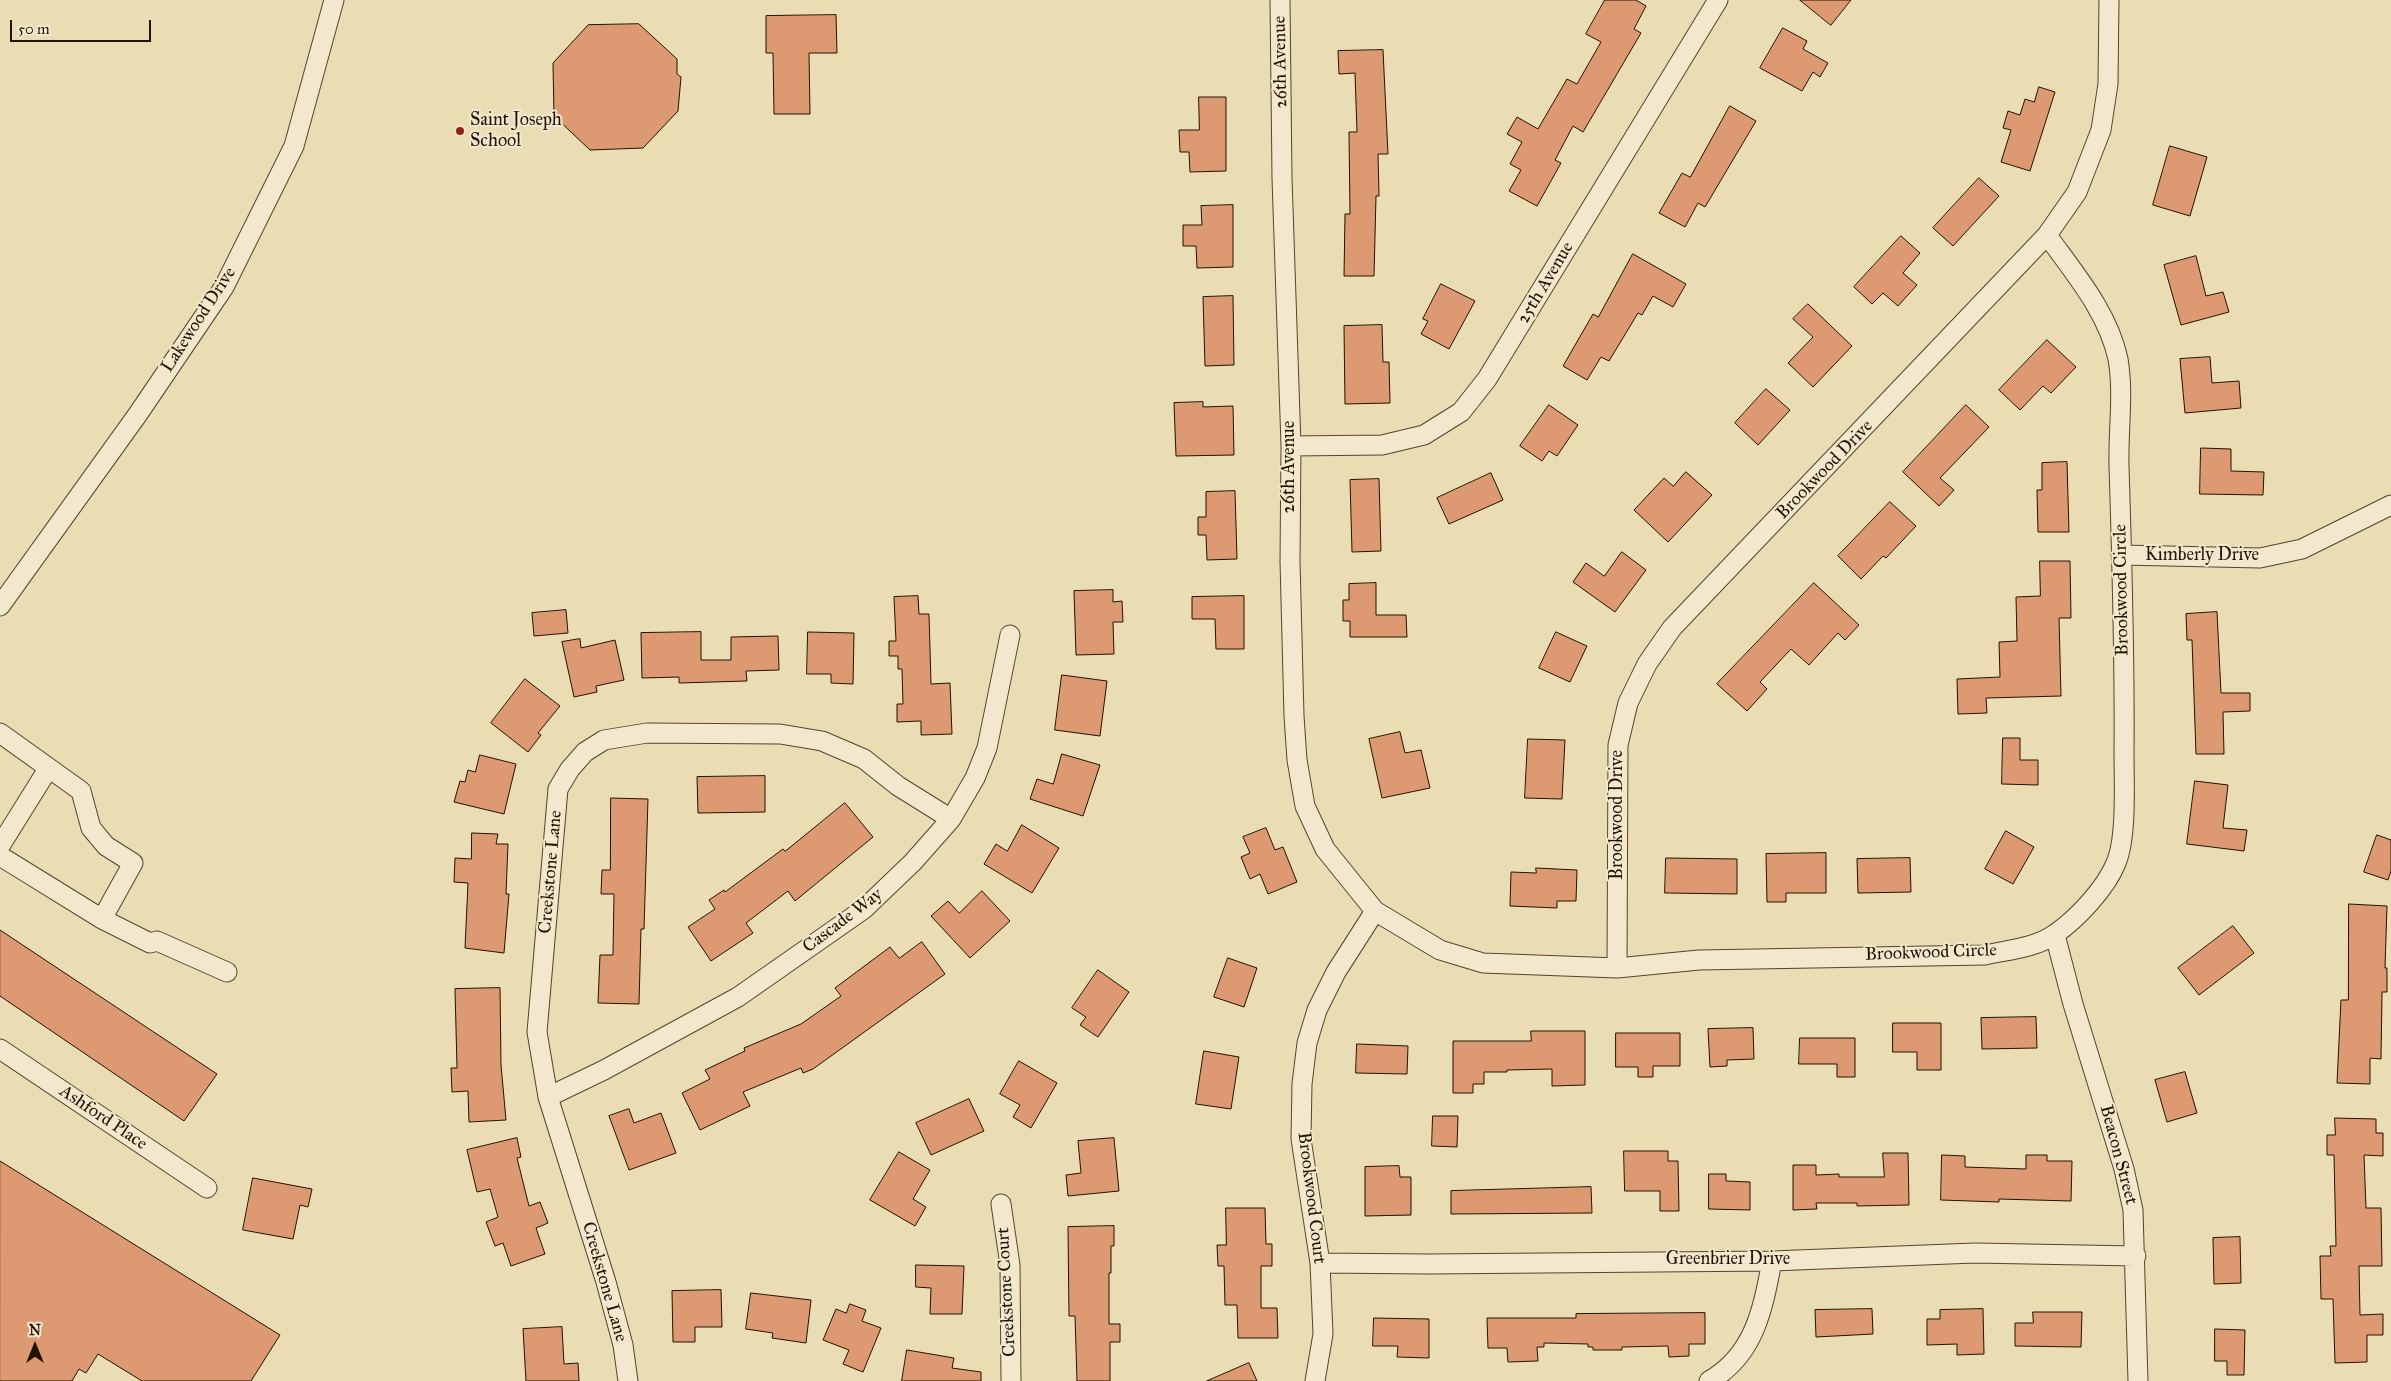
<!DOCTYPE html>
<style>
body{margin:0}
#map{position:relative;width:2391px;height:1381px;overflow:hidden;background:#eadcb3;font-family:"IM FELL Great Primer",serif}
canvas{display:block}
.north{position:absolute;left:10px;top:1321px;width:50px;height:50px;-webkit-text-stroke:4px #f1e8ce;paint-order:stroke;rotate:0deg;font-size:14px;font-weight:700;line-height:20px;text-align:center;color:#231200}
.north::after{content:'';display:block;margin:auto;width:18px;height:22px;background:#231200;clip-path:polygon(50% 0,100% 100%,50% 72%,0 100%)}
.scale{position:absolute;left:10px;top:20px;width:141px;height:22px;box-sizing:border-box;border:2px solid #231200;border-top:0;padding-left:6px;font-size:15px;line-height:18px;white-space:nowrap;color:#231200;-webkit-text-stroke:4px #f1e8ce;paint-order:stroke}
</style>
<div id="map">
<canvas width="2391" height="1381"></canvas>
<div class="north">N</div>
<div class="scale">50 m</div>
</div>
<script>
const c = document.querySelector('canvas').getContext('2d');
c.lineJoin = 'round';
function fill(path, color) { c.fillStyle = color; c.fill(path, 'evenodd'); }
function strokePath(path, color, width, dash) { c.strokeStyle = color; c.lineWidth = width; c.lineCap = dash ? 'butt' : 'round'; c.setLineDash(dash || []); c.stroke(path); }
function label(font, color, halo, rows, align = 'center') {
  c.font = font + ' "IM FELL Great Primer",serif'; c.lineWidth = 4; c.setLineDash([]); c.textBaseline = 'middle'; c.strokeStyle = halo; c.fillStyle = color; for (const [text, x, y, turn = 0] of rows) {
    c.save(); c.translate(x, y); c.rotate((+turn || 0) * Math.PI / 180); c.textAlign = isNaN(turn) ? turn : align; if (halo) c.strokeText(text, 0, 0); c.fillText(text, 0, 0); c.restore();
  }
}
const building = new Path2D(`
 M1605 0H1636L1646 6 1634 29 1641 33 1583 132 1573 126 1555 160 1561 163 1537 206 1509 191 1521 170 1510 164 1522 142 1507 134 1517 117 1538 129 1567 79 1577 84 1601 42 1586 34Z
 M1800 0H1851L1831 25Z
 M836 15 837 53H809L810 114H774L773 53H766V16Z
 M639 24 677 59V74L681 77 678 111 643 148 590 150 554 116 553 63 588 25Z
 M1783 28 1807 41 1803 49 1828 63 1820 77 1813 72 1802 91 1760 68Z
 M1383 50 1388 154H1378L1379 196H1376L1374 276H1344L1345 214H1350L1349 132H1357L1355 73 1339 74 1338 51Z
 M2039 87 2055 92 2030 171 2001 162 2011 130 2003 128 2008 111 2020 115 2025 99 2034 102Z
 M1199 97H1226V171L1190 172 1189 152H1180L1179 130H1199Z
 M1730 106 1756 121 1705 207 1698 203 1685 227 1659 213 1682 173 1690 177Z
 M2170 146 2207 157 2190 216 2153 205Z
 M1979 178 1999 196 1953 246 1933 228Z
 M1233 205V267L1197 268 1196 246H1183V225H1202L1201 206Z
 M1901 236 1920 253 1903 273 1917 285 1898 306 1883 293 1872 304 1854 287Z
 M1633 254 1686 284 1673 307 1653 296 1642 315 1638 313 1609 361 1601 357 1587 380 1563 366 1593 314 1598 317Z
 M2196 256 2206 296 2223 292 2229 312 2181 325 2164 265Z
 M1441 284 1475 301 1449 349 1421 334 1428 321 1423 319Z
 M1233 296 1234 365 1205 366 1203 297Z
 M1808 304 1852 346 1813 387 1788 363 1813 337 1793 319Z
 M1382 325 1383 362H1389L1390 403 1345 404 1344 326Z
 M2047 340 2076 367 2051 393 2043 386 2020 410 1999 390Z
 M2210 357 2212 383 2239 381 2241 408 2185 413 2180 359Z
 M1766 389 1790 410 1758 445 1735 423Z
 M1203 402V407L1233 406 1234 455 1176 456 1174 403Z
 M1549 405 1578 425 1557 456 1549 451 1542 461 1520 446Z
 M1966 405 1989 427 1940 478 1954 490 1939 506 1903 472Z
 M2201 448 2231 449V471L2264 472 2263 495 2200 494Z
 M2067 462 2069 532H2038L2037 490H2042V463Z
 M1686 472 1712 495 1668 542 1634 510 1664 478 1673 486Z
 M1491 473 1503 500 1449 524 1437 498Z
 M1379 479 1381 551 1352 552 1350 480Z
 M1235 491 1237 559 1207 560 1206 535H1198V517H1206V492Z
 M1890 502 1916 526 1886 558 1883 556 1861 579 1838 556Z
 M1622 552 1646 570 1615 612 1573 582 1586 563 1604 576Z
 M2040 561H2070L2071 618H2059L2061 696 1986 698 1987 713 1958 714 1957 679 2000 677 1999 642 2017 641 2016 597 2040 596Z
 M1376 583V615H1406L1407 637H1350V621H1343V600H1349V584Z
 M1814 583 1859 625 1845 640 1838 633 1809 665 1791 649 1760 682 1767 689 1747 711 1717 684Z
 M1113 590V602L1122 601 1123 622H1113L1114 654 1076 655 1074 591Z
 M918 596 919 614H929L931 684 950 683 952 734 921 735V721L897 722V704H903L902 669H898V656H889V641H896L894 597Z
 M1244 596V649H1216L1215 619H1192V597Z
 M566 610 568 633 534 636 532 613Z
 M2217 612 2221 693H2250V711L2223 712 2224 754H2196L2192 640H2187L2186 614Z
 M701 632V660H731V637L778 636 779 670 746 671 747 681 679 683V677L642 678 641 633Z
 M808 632 854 633 853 684 831 683V674H807Z
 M1556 632 1587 646 1570 682 1539 668Z
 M580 639 581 648 615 640 624 680 596 686 597 692 574 697 562 642Z
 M1062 675 1107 681 1100 736 1055 730Z
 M525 679 560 706 538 733 541 735 528 752 491 723Z
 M1400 732 1405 753 1421 750 1430 788 1382 798 1369 739Z
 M2003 738H2020V760H2038V785L2002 784Z
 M1528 739 1565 740 1562 799 1525 798Z
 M1062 754 1100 765 1083 816 1030 799 1037 779 1053 784Z
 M480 755 516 764 504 814 454 802 460 781 465 782 468 770 475 772Z
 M765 776V812L698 813 697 777Z
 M2195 781 2228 785 2223 828 2247 830 2244 851 2187 844Z
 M611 798 648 799 644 929H641L639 1004 598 1003 600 955H613L614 894H601L602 870H610Z
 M845 803 873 837 795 901 788 891 746 923 753 933 711 961 688 927 715 909 709 900 724 890 725 892 783 849 785 851Z
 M1022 825 1059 848 1032 893 984 864 996 844 1007 851Z
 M1266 828 1275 850 1283 847 1297 882 1268 894 1260 874 1250 879 1241 857 1250 853 1243 837Z
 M2006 831 2034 847 2013 884 1985 869Z
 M472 833 498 834 496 844H508L506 894H509L504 953 465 948 468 883 454 882 455 858 471 859Z
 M2377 835 2391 840V871L2388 880 2364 872Z
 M1826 853V893H1786V902H1767L1766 854Z
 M1666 858 1737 859V894L1665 893Z
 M1910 858 1911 892 1858 893 1857 859Z
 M1536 868 1577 870 1576 901H1557V908L1510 906 1511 872 1536 873Z
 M982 891 1010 921 970 958 931 916 948 901 959 913Z
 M2349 904 2387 906 2385 968H2387V992H2382L2381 1059 2370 1058V1084L2337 1083 2341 1000H2348Z
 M2233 926 2254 953 2199 995 2178 968Z
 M0 930 217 1074 184 1121 0 996Z
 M922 942 945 974 813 1069 803 1073 801 1068 743 1092 750 1106 700 1130 682 1093 710 1079 705 1070 745 1051 744 1048 801 1024 841 996 835 988 890 947 899 958Z
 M1228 958 1257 968 1244 1007 1214 997Z
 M1098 970 1129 992 1098 1037 1080 1025 1086 1017 1072 1008Z
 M500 988 501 1065 506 1120 469 1122 468 1091 452 1092 451 1068H457L455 989Z
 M2036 1017 2037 1048 1982 1049 1981 1018Z
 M1893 1023H1941V1070H1917V1052H1893Z
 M1753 1028 1754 1059 1727 1060V1066L1710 1067 1708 1029Z
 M1531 1031H1585V1085L1552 1086V1069L1507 1070V1072H1484V1084H1473V1093H1453V1041H1531Z
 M1616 1033H1680V1066H1653V1077H1638V1067H1616Z
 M1800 1038H1855V1077H1837V1064H1799Z
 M1357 1044 1408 1046 1407 1074 1356 1073Z
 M1204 1051 1239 1057 1231 1109 1196 1104Z
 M1019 1061 1057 1083 1031 1128 1013 1117 1020 1105 1000 1094Z
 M2185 1072 2197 1113 2167 1122 2155 1080Z
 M969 1099 984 1131 931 1155 916 1123Z
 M629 1109 634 1123 661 1113 676 1153 629 1170 609 1116Z
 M1433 1116H1458L1457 1147 1432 1146Z
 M2335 1118 2376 1119V1133H2383V1156L2364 1155 2366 1208H2381L2382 1266H2359L2360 1315 2383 1314V1335H2367V1362L2335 1363 2333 1299H2321L2320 1256H2331L2330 1246H2336L2334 1155H2327V1135H2335Z
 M517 1138 521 1157 517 1158 529 1206 540 1202 548 1223 536 1228 545 1254 511 1266 503 1243 495 1246 486 1222 498 1217 490 1189 477 1192 467 1150Z
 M1114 1138 1119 1191 1068 1196 1066 1175 1081 1173 1078 1141Z
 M1624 1151H1668V1161H1678L1679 1211H1660V1191H1625Z
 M899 1152 930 1170 913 1199 926 1207 915 1226 870 1200Z
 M1883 1153H1908L1909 1205 1857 1206V1203H1816L1817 1209 1793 1210V1165H1816V1175L1839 1174V1177H1884Z
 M1942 1155 1965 1156V1167L2026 1169V1155H2047V1161H2072L2071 1201 1999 1199V1202L1941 1200Z
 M0 1161 280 1335 251 1381H142L98 1354 86 1373 79 1369 72 1381H0Z
 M1399 1166 1400 1177H1411V1215L1365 1216V1167Z
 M1709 1174H1726V1181L1750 1182V1210L1709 1209Z
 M253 1178 312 1189 308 1207 300 1205 293 1239 243 1230Z
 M1591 1187 1592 1213 1451 1214V1191Z
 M1226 1208H1265L1266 1244H1272V1266H1261V1308H1277L1278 1338H1238L1237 1305H1225L1224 1266H1218L1217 1245H1226Z
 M1114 1226V1246H1111V1273H1109V1324H1120V1342H1110V1381H1077L1075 1316H1069L1068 1227Z
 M2240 1237 2241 1283 2214 1284 2213 1238Z
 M916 1265 964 1266 962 1314H930L931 1288 916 1287Z
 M721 1290 722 1327H695V1342H673L672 1291Z
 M751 1293 811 1300 806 1343 772 1338 773 1333 746 1329Z
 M850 1304 866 1310 862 1321 881 1328 863 1372 843 1364 849 1350 823 1340 836 1309 846 1313Z
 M1872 1309 1873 1334 1816 1337 1815 1310Z
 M1983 1309 1984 1354 1957 1355V1344L1927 1345V1319H1940V1310Z
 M2033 1312H2082L2081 1347 2015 1346V1323H2033Z
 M1705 1313V1344H1689V1356L1669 1357 1668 1346 1622 1347V1350H1593V1347H1588V1344L1544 1343V1347H1537L1538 1361 1508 1362 1507 1348H1488L1487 1318H1576V1314Z
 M1374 1318 1429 1319V1358L1397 1357 1398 1346H1373Z
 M562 1327 564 1364 578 1363 579 1381H526L523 1329Z
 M2215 1329 2245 1330 2244 1375H2227V1361H2215Z
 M907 1350 954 1358 952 1368 981 1372V1381H902Z
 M1249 1363 1257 1381H1207Z`);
fill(building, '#dc9972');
strokePath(building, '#231200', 1);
const minor = new Path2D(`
 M1280 0 1282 178 1291 446 1290 561 1294 716 1297 760 1305 806 1325 849 1375 911 1440 950 1483 963 1617 968 1699 960 1985 955C2007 950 2036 948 2055 934 2077 919 2106 888 2116 863 2127 837 2124 783 2124 753 2125 657 2122 562 2119 466 2118 430 2124 394 2118 359 2108 312 2074 273 2047 235
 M1291 446 1382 445 1424 435 1461 412 1487 379 1718 0
 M2121 555 2260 558 2302 549 2391 505
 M0 606 138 414 224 287 294 146 334 0
 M0 733 81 791 91 828 106 846 133 863 102 919
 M0 846 48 769
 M0 856 102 919 150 943 157 941 227 972
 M2055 935 2073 1004 2124 1169 2133 1210 2138 1381
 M1617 968 1618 745 1628 703 1647 664 1672 628 2047 235 2077 192 2101 130 2108 84 2109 0
 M0 1049 207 1188
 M548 1097 604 1070 738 997 864 909 913 862 951 819 975 778 987 748 1010 635
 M1001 1204 1010 1265 1011 1381
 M1320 1263 1429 1264 1772 1261 1975 1253 2136 1256
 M628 1381 623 1345 606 1282 548 1097 537 1032 558 789 570 769 585 752 604 740 647 733 780 734 822 741 864 759 898 786 951 819
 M1315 1381 1323 1334 1320 1263 1301 1139 1302 1084 1307 1043 1317 1010 1336 972 1375 911
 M1709 1381C1755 1355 1763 1308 1772 1261`);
strokePath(minor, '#55442d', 21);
strokePath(minor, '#f1e8ce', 19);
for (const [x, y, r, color] of [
 [460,131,5,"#8f2418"]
]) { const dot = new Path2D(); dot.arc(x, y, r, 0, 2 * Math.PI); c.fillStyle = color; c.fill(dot); strokePath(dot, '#f1e8ce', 2); }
label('18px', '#231200', '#f1e8ce', [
 ["26th Avenue",1281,62,-91],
 ["25th Avenue",1546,283,-59],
 ["Lakewood Drive",199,320,-57],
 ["26th Avenue",1290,467,-90],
 ["Brookwood Drive",1825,470,-46],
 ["Kimberly Drive",2202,556],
 ["Brookwood Circle",2122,590,-91],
 ["Brookwood Drive",1618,815,-90],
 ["Creekstone Lane",551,872,-85],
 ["Cascade Way",843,921,-37],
 ["Brookwood Circle",1931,953,-2],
 ["Ashford Place",103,1118,34],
 ["Beacon Street",2118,1155,75],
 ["Brookwood Court",1311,1198,83],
 ["Greenbrier Drive",1728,1260],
 ["Creekstone Lane",604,1282,74],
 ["Creekstone Court",1007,1292,-93]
]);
label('18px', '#231200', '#f1e8ce', [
 ["Saint Joseph",470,121],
 ["School",470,142]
], 'left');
</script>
